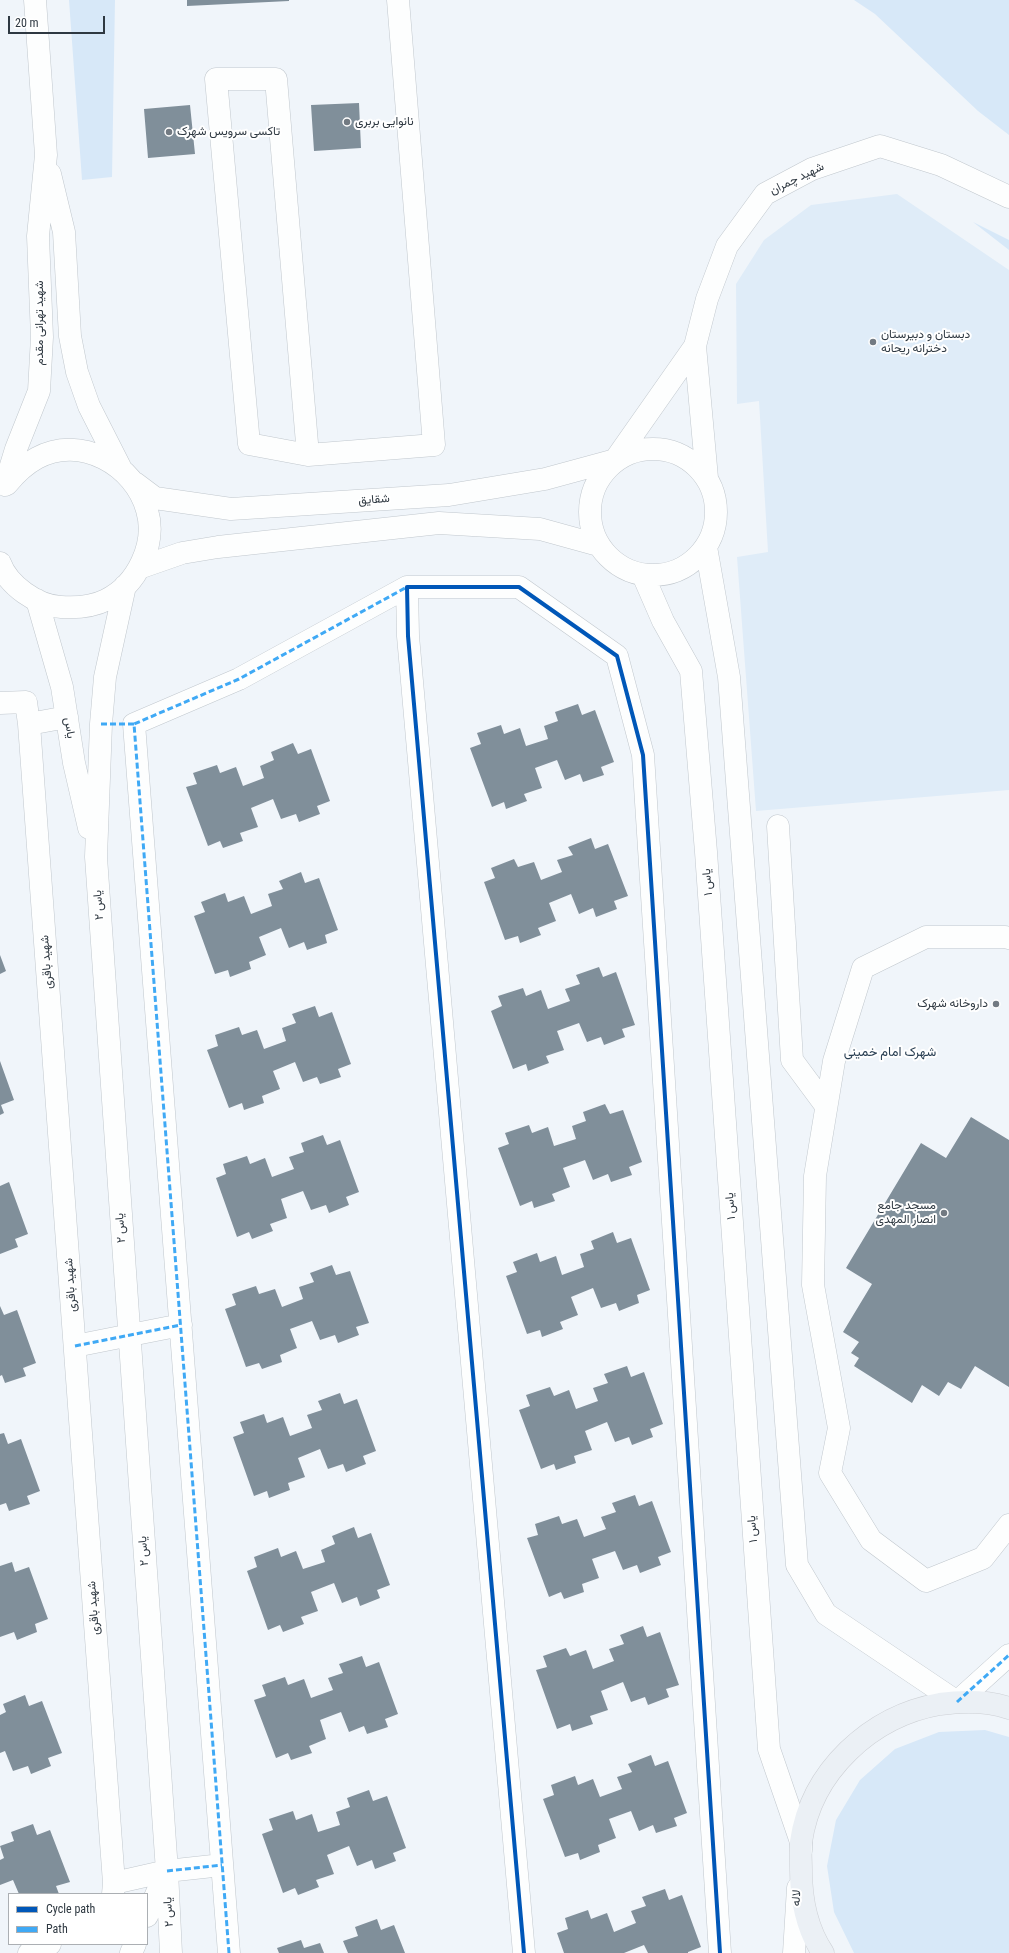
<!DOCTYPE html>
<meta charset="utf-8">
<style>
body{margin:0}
#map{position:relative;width:1009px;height:1953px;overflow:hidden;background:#f0f5fa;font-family:"Roboto Condensed",sans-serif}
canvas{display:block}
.legend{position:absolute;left:8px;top:1893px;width:140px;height:52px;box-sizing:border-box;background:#fff;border:1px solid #abafb3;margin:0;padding:5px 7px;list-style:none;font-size:12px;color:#2e3841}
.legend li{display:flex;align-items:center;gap:8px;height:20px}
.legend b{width:20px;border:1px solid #abafb3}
.scale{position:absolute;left:8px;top:16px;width:97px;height:18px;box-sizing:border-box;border:2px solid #2e3841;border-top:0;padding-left:5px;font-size:12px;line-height:14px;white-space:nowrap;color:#2e3841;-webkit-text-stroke:3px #fff;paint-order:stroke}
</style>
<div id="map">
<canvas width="1009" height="1953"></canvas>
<ul class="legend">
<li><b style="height:5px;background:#0057b8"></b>Cycle path</li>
<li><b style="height:5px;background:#3fa9f5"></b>Path</li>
</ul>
<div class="scale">20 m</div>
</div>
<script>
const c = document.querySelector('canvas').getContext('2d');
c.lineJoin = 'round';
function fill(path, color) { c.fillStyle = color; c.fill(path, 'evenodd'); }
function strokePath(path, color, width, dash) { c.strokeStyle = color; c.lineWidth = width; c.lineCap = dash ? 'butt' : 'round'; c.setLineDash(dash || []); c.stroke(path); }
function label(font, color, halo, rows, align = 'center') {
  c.font = font + ' "Roboto Condensed",Vazirmatn,sans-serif'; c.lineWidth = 4; c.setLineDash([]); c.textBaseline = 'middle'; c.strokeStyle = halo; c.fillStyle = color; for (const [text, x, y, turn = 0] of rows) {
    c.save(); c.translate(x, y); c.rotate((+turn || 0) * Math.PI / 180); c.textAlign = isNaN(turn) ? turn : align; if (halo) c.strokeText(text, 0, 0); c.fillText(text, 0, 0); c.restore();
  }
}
fill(new Path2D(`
 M897 194 1009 270V790L756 811 737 557 768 552 759 401 737 404 736 284 764 240 811 205Z`), '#dfecf8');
fill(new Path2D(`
 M69 0H115L112 177 82 180Z
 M854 0H1009V135L978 111 875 14Z
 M973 222 1009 240V250Z
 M985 1730 1009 1737V1953H854L834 1912 827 1866 836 1820 860 1780 895 1749 939 1732Z`), '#d7e8f8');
fill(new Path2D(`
 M187 0H289V1L187 6Z
 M359 103 361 148 314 151 311 105Z
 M190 105 195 154 148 158 144 109Z
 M578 704 582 715 595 710 614 762 601 767 604 775 583 782 580 774 565 780 557 760 535 768 542 788 524 794 527 801 506 809 504 802 492 807 470 748 481 744 477 733 501 725 504 734 520 728 526 746 548 739 544 726 558 721 555 712Z
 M293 743 298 754 311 749 330 801 317 806 320 814 299 822 296 814 281 819 273 799 251 808 258 827 240 833 243 841 223 848 220 841 208 846 186 787 197 784 193 773 217 765 220 773 236 767 243 786 264 778 260 766 274 760 271 752Z
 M591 838 595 849 608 844 628 896 614 901 617 909 596 917 593 908 579 914 571 894 549 903 556 921 538 928 541 935 520 943 518 936 505 940 484 882 495 878 491 868 514 859 518 867 534 862 541 880 562 872 557 860 573 855 568 847Z
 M301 872 305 883 319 878 338 930 325 935 327 943 307 950 304 942 289 948 281 928 259 937 266 955 249 962 251 969 230 977 228 970 215 974 194 916 205 912 201 902 225 893 228 902 244 896 251 914 272 906 268 894 283 889 279 881Z
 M0 955 6 971 0 974Z
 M599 967 603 977 616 972 635 1025 622 1029 625 1037 604 1045 601 1037 587 1042 579 1023 557 1031 564 1050 546 1056 549 1063 528 1071 526 1064 513 1069 491 1011 502 1006 498 996 523 988 526 996 541 990 548 1009 570 1001 565 989 580 984 576 975Z
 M315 1006 319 1017 332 1012 351 1064 338 1069 341 1077 320 1084 317 1077 303 1082 295 1062 273 1071 280 1089 262 1096 264 1103 244 1110 242 1103 229 1108 207 1050 218 1046 215 1035 239 1027 242 1035 257 1030 264 1049 286 1041 282 1028 296 1023 292 1014Z
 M0 1061 14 1100 1 1105 4 1113 0 1115Z
 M605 1104 610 1114 623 1110 642 1162 629 1167 632 1175 611 1182 608 1174 593 1180 585 1160 563 1168 570 1187 552 1194 555 1201 534 1208 532 1201 520 1206 498 1148 509 1144 505 1133 529 1125 532 1133 548 1127 554 1146 576 1139 572 1126 586 1121 583 1112Z
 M971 1117 1009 1140V1387L975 1366 961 1389 948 1382 939 1396 922 1385 912 1403 854 1366 859 1358 851 1353 859 1342 843 1332 872 1284 846 1268 921 1143 946 1158Z
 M323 1135 327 1145 340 1140 359 1192 346 1197 349 1205 329 1213 326 1205 311 1210 303 1191 281 1199 287 1218 270 1224 273 1231 252 1239 249 1232 237 1237 216 1178 226 1174 223 1164 247 1156 250 1164 265 1158 272 1177 294 1169 289 1157 304 1152 301 1143Z
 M9 1182 28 1234 15 1239 18 1247 0 1254V1186Z
 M613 1232 617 1243 631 1238 650 1290 637 1295 639 1303 619 1311 616 1303 601 1308 593 1288 571 1297 578 1315 560 1322 563 1329 542 1337 540 1330 527 1334 506 1276 517 1272 513 1262 537 1253 540 1262 556 1256 562 1275 584 1267 580 1254 594 1249 591 1241Z
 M332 1265 336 1275 350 1271 369 1323 356 1327 359 1335 338 1343 335 1335 320 1340 312 1321 290 1329 297 1348 280 1355 282 1362 262 1369 259 1363 246 1367 225 1309 236 1305 232 1294 256 1286 259 1294 275 1289 282 1307 303 1299 299 1287 314 1282 310 1273Z
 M0 1306 4 1315 17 1310 36 1363 23 1368 26 1376 5 1383 2 1375 0 1376Z
 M627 1366 631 1377 644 1372 663 1424 650 1429 653 1437 632 1445 629 1437 615 1442 607 1422 585 1431 592 1450 574 1456 576 1463 556 1470 554 1464 541 1469 519 1410 530 1406 526 1395 550 1387 554 1396 569 1390 576 1409 598 1401 593 1388 608 1383 604 1374Z
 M340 1393 344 1404 357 1399 376 1451 363 1456 366 1464 346 1472 343 1464 328 1469 320 1449 298 1458 305 1477 288 1483 290 1490 269 1498 267 1491 254 1496 233 1437 244 1433 240 1422 264 1414 267 1423 283 1417 290 1436 312 1428 307 1415 322 1410 318 1401Z
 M4 1433 8 1444 21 1439 40 1491 27 1496 30 1504 9 1511 6 1503 0 1505V1434Z
 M635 1495 639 1506 652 1501 671 1552 658 1557 661 1565 640 1573 637 1565 623 1570 615 1551 592 1559 599 1578 582 1584 584 1592 564 1599 561 1592 549 1597 527 1538 538 1535 535 1524 559 1516 562 1524 577 1519 584 1537 606 1529 601 1517 616 1512 612 1503Z
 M354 1527 358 1538 371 1533 390 1585 377 1590 380 1598 360 1606 357 1597 342 1603 334 1583 311 1592 318 1611 301 1617 304 1624 283 1632 280 1625 268 1630 247 1571 257 1567 254 1557 278 1548 281 1557 296 1551 303 1569 325 1562 321 1550 335 1544 332 1536Z
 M12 1562 15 1572 29 1567 48 1619 35 1624 37 1632 17 1640 14 1632 0 1637V1566Z
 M643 1626 647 1637 660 1632 679 1685 666 1689 669 1697 648 1705 645 1697 631 1702 623 1682 601 1691 608 1710 590 1716 593 1724 572 1731 570 1724 557 1729 536 1670 547 1667 543 1656 566 1648 570 1656 586 1650 593 1669 614 1661 609 1649 624 1644 620 1635Z
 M362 1656 366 1667 379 1662 398 1714 385 1719 388 1727 367 1734 364 1726 349 1732 341 1712 320 1720 326 1739 309 1746 312 1753 291 1760 288 1753 276 1758 254 1700 266 1696 262 1685 285 1677 288 1685 304 1679 311 1698 333 1690 328 1678 343 1673 339 1664Z
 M25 1695 29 1706 42 1701 62 1753 48 1758 51 1766 31 1774 28 1766 13 1771 5 1751 0 1753V1715L6 1712 3 1704Z
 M651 1755 655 1766 668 1761 687 1813 674 1818 677 1826 656 1833 653 1825 639 1831 631 1811 609 1819 616 1838 598 1845 600 1852 580 1860 578 1853 565 1857 543 1799 554 1795 551 1785 575 1776 578 1785 593 1779 600 1797 622 1789 617 1777 632 1772 628 1764Z
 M369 1790 373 1801 387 1796 406 1848 393 1853 396 1861 375 1869 372 1860 357 1866 349 1846 327 1855 334 1874 316 1880 319 1887 298 1895 295 1888 283 1893 262 1834 273 1830 269 1819 293 1811 296 1820 312 1814 318 1832 340 1825 336 1812 350 1807 347 1798Z
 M33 1824 37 1835 50 1830 70 1882 56 1886 59 1894H19L13 1880 0 1885V1860L4 1858 0 1846 14 1841 11 1832Z
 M665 1889 669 1900 682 1895 701 1947 688 1952V1953H648L644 1945 624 1953H564L557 1933 568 1929 565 1918 588 1910 591 1919 607 1913 614 1932 636 1923 631 1911 646 1906 642 1897Z
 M377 1919 381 1930 394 1925 405 1953H348L343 1941 358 1936 355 1927Z
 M301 1940 304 1948 320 1943 324 1953H279L277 1948Z`), '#808f9a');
const minor = new Path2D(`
 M50 174 64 232 70 336 77 372 89 406 120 467
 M695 346 707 299 727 246 765 194 812 169 880 146 941 165 1009 197
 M590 512a63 63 0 1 1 126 0a63 63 0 1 1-126 0Z
 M308 455 276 79H216L249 444 308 455 434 445 398 0
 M135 483 155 498 231 509 449 495 545 479 615 460 695 346 707 478
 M5 485 16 449 39 391 42 337 38 236 46 155 35 0
 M706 547 729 677 797 1565 826 1614 957 1702 1009 1655
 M0 563C8 585 37 606 61 607 76 608 92 607 106 600 137 585 157 544 147 510 135 465 80 434 37 458 24 465 16 473 7 484
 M139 568 182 553 218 547 439 523 540 529 598 545
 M643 575 663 621 691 671 706 852 769 1749 801 1842V1850
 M125 586 105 677 101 724 96 857 167 1871 171 1953
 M37 600 62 687 74 763 89 828
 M0 703 26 702 29 724 114 1883 113 1894
 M29 724 67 717
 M778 826 792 1060 826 1106
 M1009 938 1005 937H926L863 968 834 1061 815 1176 813 1285 839 1428 830 1473 871 1540 926 1581 983 1558 1009 1525
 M75 1346 181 1325
 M114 1883 167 1871 222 1865
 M147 1916 164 1876
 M29 1953 50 1944
 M131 1953 135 1944
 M229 1953 134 724 239 679 407 587
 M524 1953 408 636 407 587H519L617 656 643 755 720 1953
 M794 1953 798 1888`);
const major = new Path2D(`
 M823 1953C807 1929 801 1898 801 1870 801 1861 800 1851 801 1842 811 1771 871 1716 940 1704 962 1701 988 1701 1009 1708`);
strokePath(minor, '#c0c7cd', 23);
strokePath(major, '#cccfd4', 23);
strokePath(minor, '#fdfefe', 22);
strokePath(major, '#ebf0f5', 22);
strokePath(new Path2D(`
 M101 724H134
 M75 1346 181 1325
 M957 1702 1009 1655
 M167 1871 222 1865
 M229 1953 134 724 239 679 407 587`), '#3fa9f5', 3, [6, 3]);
strokePath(new Path2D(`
 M524 1953 408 636 407 587H519L617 656 643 755 720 1953`), '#0057b8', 4);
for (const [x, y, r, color] of [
 [347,122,4,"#727a82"],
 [169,132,4,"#727a82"],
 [873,342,4,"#727a82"],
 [996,1004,4,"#727a82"],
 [944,1213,4,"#727a82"]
]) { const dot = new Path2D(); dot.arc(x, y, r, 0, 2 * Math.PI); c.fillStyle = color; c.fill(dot); strokePath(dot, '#fff', 1.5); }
label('12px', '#2e3841', '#fff', [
 ["نانوایی بربری",355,122],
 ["تاکسی سرویس شهرک",177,132],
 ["دبستان و دبیرستان",881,335],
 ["دخترانه ریحانه",881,349],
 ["داروخانه شهرک",988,1004,"right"],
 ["مسجد جامع",936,1206,"right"],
 ["انصار المهدی",936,1220,"right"]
], 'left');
label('12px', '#2e3841', '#fff', [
 ["شهید چمران",797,179,-26],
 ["شهید تهرانی مقدم",40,323,-90],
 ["شقایق",374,500,-4],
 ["یاس",69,728,81],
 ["یاس ۱",708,882,-94],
 ["یاس ۲",99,905,-94],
 ["شهید باقری",47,962,-94],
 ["یاس ۱",731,1206,-94],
 ["یاس ۲",121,1228,-94],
 ["شهید باقری",71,1285,-94],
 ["یاس ۱",753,1529,-94],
 ["یاس ۲",144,1551,-94],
 ["شهید باقری",94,1608,-94],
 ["لاله",797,1898,-86],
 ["یاس ۲",169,1912,-93]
]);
label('13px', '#2b4054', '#fff', [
 ["شهرک امام خمینی",890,1053]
]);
</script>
